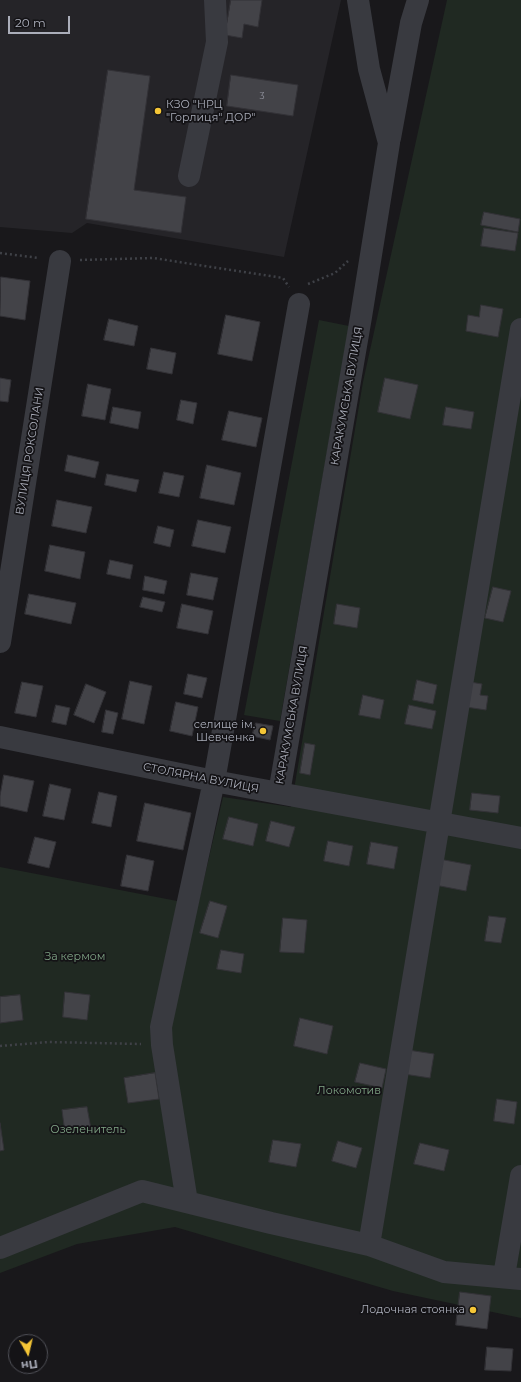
<!DOCTYPE html>
<meta charset="utf-8">
<style>
body{margin:0}
#map{position:relative;width:521px;height:1382px;overflow:hidden;background:#19181b;font-family:Montserrat,sans-serif}
canvas{display:block}
.north{position:absolute;left:8px;top:1334px;width:40px;height:40px;box-sizing:border-box;background:#141316;border:1px solid #505158;border-radius:50%;rotate:172deg;font-size:11px;font-weight:700;line-height:16px;text-align:center;color:#abaeba}
.north::after{content:'';display:block;margin:auto;width:14px;height:18px;background:#f5c636;clip-path:polygon(50% 0,100% 100%,50% 72%,0 100%)}
.scale{position:absolute;left:8px;top:16px;width:62px;height:18px;box-sizing:border-box;border:2px solid #abaeba;border-top:0;padding-left:5px;font-size:12px;line-height:14px;white-space:nowrap;color:#abaeba;-webkit-text-stroke:3px #141316;paint-order:stroke}
</style>
<div id="map">
<canvas width="521" height="1382"></canvas>
<div class="north">Пн</div>
<div class="scale">20 m</div>
</div>
<script>
const c = document.querySelector('canvas').getContext('2d');
c.lineJoin = 'round';
function fill(path, color) { c.fillStyle = color; c.fill(path, 'evenodd'); }
function strokePath(path, color, width, dash) { c.strokeStyle = color; c.lineWidth = width; c.lineCap = dash ? 'butt' : 'round'; c.setLineDash(dash || []); c.stroke(path); }
function label(font, color, halo, rows, align = 'center') {
  c.font = font + ' Montserrat,sans-serif'; c.lineWidth = 3.5; c.setLineDash([]); c.textBaseline = 'middle'; c.strokeStyle = halo; c.fillStyle = color; for (const [text, x, y, turn = 0] of rows) {
    c.save(); c.translate(x, y); c.rotate((+turn || 0) * Math.PI / 180); c.textAlign = isNaN(turn) ? turn : align; if (halo) c.strokeText(text, 0, 0); c.fillText(text, 0, 0); c.restore();
  }
}
fill(new Path2D(`
 M0 0H341L284 257 87 223 72 233 0 227Z`), '#252428');
fill(new Path2D(`
 M447 0H521V1318L393 1291 175 1227 77 1244 0 1273V867L198 905 223 797 291 807 363 382Z
 M319 320 349 326 280 721 244 715Z`), '#202922');
const building = new Path2D(`
 M231 0H262L258 27 244 24 242 38 225 35Z
 M108 70 150 76 134 190 186 197 181 233 86 219Z
 M231 75 298 85 293 116 227 106Z
 M484 212 520 219 518 232 481 225Z
 M484 228 518 233 515 251 481 246Z
 M1 277 30 281 25 320 0 316Z
 M481 305 503 309 498 337 466 331 468 315 479 317Z
 M226 315 260 322 252 361 218 354Z
 M109 319 138 326 134 346 104 340Z
 M151 348 176 353 172 374 147 369Z
 M0 378 11 380 8 402 0 401Z
 M385 378 418 385 410 419 378 412Z
 M88 384 111 389 105 420 82 416Z
 M181 400 197 403 193 424 177 420Z
 M113 407 141 412 138 429 110 423Z
 M446 407 474 412 471 429 443 425Z
 M229 411 262 418 256 447 222 440Z
 M68 455 99 462 95 478 65 471Z
 M207 465 241 473 234 505 200 498Z
 M164 472 184 476 179 497 159 493Z
 M107 474 139 480 136 492 105 485Z
 M57 500 92 507 86 533 52 526Z
 M198 520 231 527 225 553 192 546Z
 M158 526 174 530 170 547 154 543Z
 M50 545 85 552 80 579 45 571Z
 M110 560 133 565 130 579 107 574Z
 M191 573 218 578 213 600 187 595Z
 M145 576 167 581 164 594 143 590Z
 M493 587 511 591 503 622 485 618Z
 M29 594 76 603 71 624 25 614Z
 M143 597 165 602 162 612 140 607Z
 M182 604 213 611 208 634 177 628Z
 M337 604 360 608 357 628 334 624Z
 M188 674 207 678 202 698 184 694Z
 M417 680 437 685 433 704 413 700Z
 M130 681 152 686 144 724 122 719Z
 M22 682 43 686 36 717 15 713Z
 M470 682 482 684 480 695 488 696 486 710 466 707Z
 M86 684 106 692 94 723 74 715Z
 M363 695 384 700 380 719 359 715Z
 M176 702 198 707 192 736 170 731Z
 M56 705 70 708 66 725 52 722Z
 M409 705 436 711 432 729 405 724Z
 M106 710 118 713 113 734 102 732Z
 M256 723 273 726 270 740 252 736Z
 M305 743 315 745 310 775 300 773Z
 M4 775 34 781 27 812 0 806V796Z
 M50 784 71 789 64 820 43 816Z
 M99 792 117 796 111 827 92 823Z
 M472 793 500 796 498 813 470 810Z
 M145 803 191 813 183 850 137 841Z
 M229 817 258 824 253 846 223 839Z
 M271 821 295 827 289 847 266 841Z
 M35 837 56 842 49 868 28 863Z
 M328 841 353 846 349 866 324 861Z
 M371 842 398 847 394 869 367 864Z
 M127 855 154 861 148 891 121 886Z
 M439 859 471 865 466 891 435 885Z
 M210 901 227 906 218 938 200 933Z
 M489 916 506 918 501 943 485 941Z
 M283 918 307 920 304 953 280 952Z
 M221 950 244 954 241 973 217 969Z
 M65 992 90 995 87 1020 63 1017Z
 M20 995 23 1020 0 1023V997Z
 M300 1018 333 1026 327 1054 294 1046Z
 M408 1050 434 1054 430 1078 404 1074Z
 M360 1063 386 1069 382 1088 355 1082Z
 M155 1073 159 1099 128 1103 124 1078Z
 M497 1099 517 1102 514 1124 494 1121Z
 M87 1107 91 1129 65 1133 62 1110Z
 M0 1123 4 1150 0 1151Z
 M273 1140 301 1144 296 1167 269 1162Z
 M338 1141 362 1148 356 1168 332 1161Z
 M420 1143 449 1150 444 1171 414 1164Z
 M460 1292 491 1296 487 1329 456 1325Z
 M487 1347 513 1349 511 1371 485 1370Z`);
fill(building, '#434348');
strokePath(building, '#333237', 1);
strokePath(new Path2D(`
 M0 253 39 258
 M80 260 153 258 283 278 289 287
 M308 284 335 273 348 261
 M0 1046 49 1042 141 1044`), '#3f4147', 2.5, [2, 3]);
strokePath(new Path2D(`
 M390 138 411 23 418 0
 M189 176 217 42 215 0
 M0 642 60 261
 M0 737 214 781 521 838
 M279 793 361 317 389 143 369 69 358 0
 M187 1202 162 1045 161 1027 214 781 299 304
 M369 1245 521 329
 M0 1248 142 1191 271 1223 369 1245 444 1272 521 1279
 M504 1276 521 1176`), '#393a40', 22);
for (const [x, y, r, color] of [
 [158,111,4,"#f5c636"],
 [263,731,4,"#f5c636"],
 [473,1310,4,"#f5c636"]
]) { const dot = new Path2D(); dot.arc(x, y, r, 0, 2 * Math.PI); c.fillStyle = color; c.fill(dot); strokePath(dot, '#141316', 1.5); }
label('9px', '#91939e', null, [
 ["3",262,96]
]);
label('11px', '#abaeba', '#141316', [
 ["КЗО \"НРЦ",166,105,"left"],
 ["\"Горлиця\" ДОР\"",166,118,"left"],
 ["селище ім.",255,725],
 ["Шевченка",255,738],
 ["Лодочная стоянка",465,1310]
], 'right');
label('11px', '#abaeba', '#141316', [
 ["КАРАКУМСЬКА ВУЛИЦЯ",347,396,-80],
 ["ВУЛИЦЯ РОКСОЛАНИ",30,451,-81],
 ["КАРАКУМСЬКА ВУЛИЦЯ",292,715,-80],
 ["СТОЛЯРНА ВУЛИЦЯ",201,778,11]
]);
label('11px', '#81a687', '#141316', [
 ["За кермом",75,957],
 ["Локомотив",349,1091],
 ["Озеленитель",88,1130]
]);
</script>
